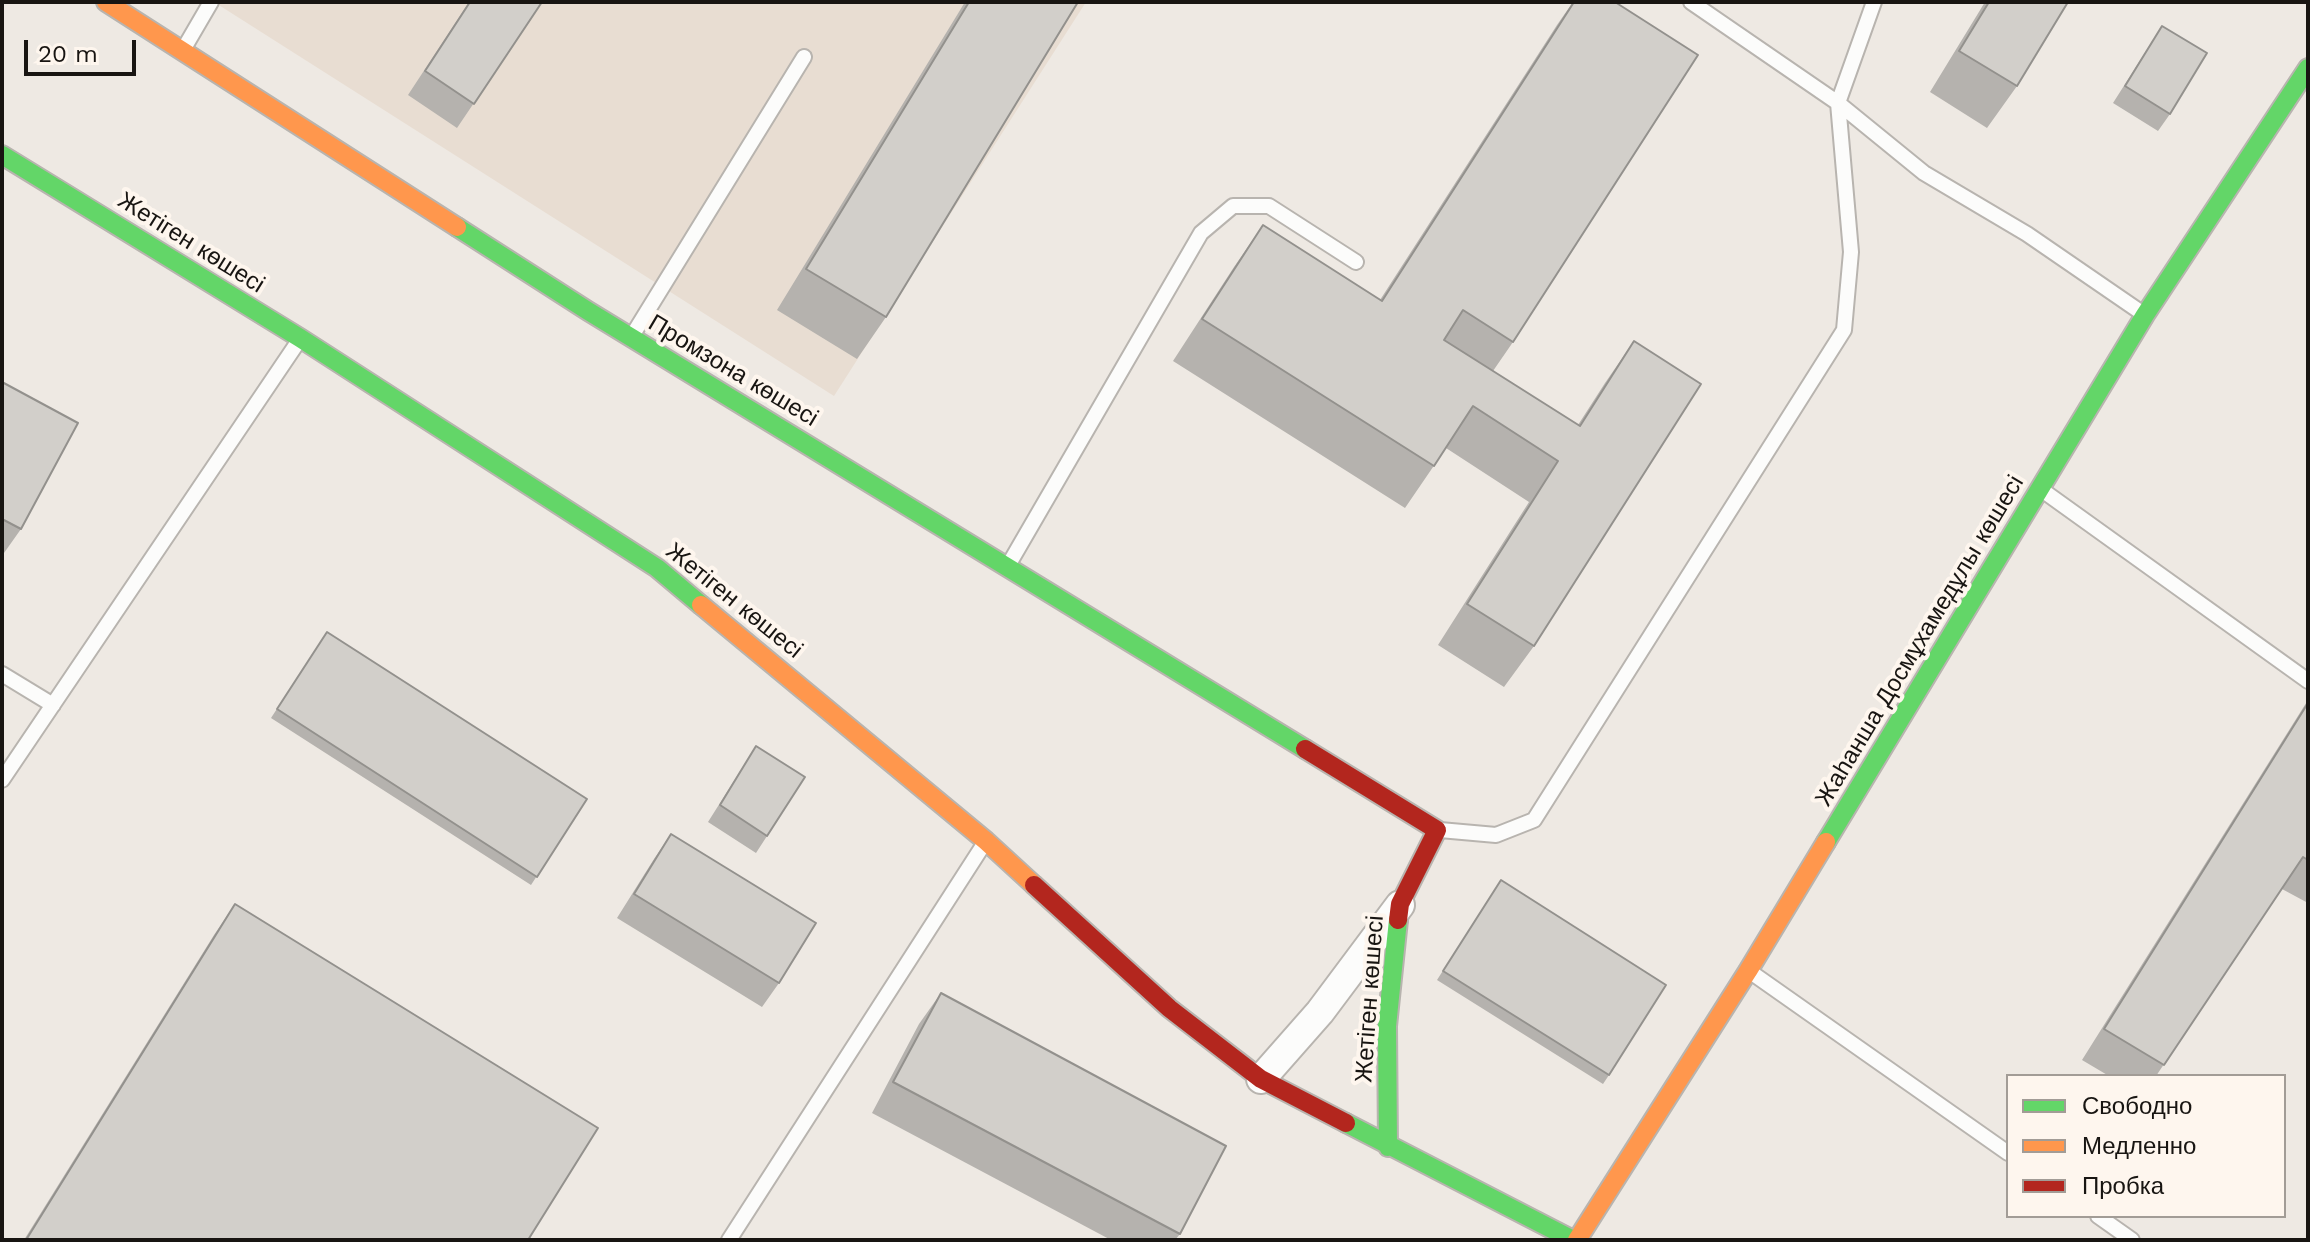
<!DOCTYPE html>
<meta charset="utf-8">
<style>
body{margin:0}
#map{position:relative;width:2310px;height:1242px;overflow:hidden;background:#eee9e3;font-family:"Work Sans",sans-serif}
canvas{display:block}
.frame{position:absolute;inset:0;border:4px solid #181512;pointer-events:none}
.legend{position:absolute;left:2006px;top:1074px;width:280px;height:144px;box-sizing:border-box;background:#fef6ee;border:2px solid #a29c96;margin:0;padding:10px 14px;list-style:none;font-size:24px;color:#181512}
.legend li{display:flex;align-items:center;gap:16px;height:40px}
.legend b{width:40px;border:2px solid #a29c96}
.scale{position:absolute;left:24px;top:40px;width:112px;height:36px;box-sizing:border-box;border:4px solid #181512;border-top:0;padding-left:10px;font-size:24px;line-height:28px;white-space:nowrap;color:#181512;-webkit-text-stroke:6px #fef6ee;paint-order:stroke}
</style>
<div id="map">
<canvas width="2310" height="1242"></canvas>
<div class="frame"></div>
<ul class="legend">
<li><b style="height:10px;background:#63d668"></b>Свободно</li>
<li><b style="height:10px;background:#ff974d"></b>Медленно</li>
<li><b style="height:10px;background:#b3261e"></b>Пробка</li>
</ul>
<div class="scale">20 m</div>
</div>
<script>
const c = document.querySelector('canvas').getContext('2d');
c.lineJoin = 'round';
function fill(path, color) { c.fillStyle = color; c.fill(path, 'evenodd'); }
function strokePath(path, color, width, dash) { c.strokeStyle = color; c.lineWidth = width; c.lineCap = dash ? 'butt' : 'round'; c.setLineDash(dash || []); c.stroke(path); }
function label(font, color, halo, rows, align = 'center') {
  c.font = font + ' "Work Sans",sans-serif'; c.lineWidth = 8; c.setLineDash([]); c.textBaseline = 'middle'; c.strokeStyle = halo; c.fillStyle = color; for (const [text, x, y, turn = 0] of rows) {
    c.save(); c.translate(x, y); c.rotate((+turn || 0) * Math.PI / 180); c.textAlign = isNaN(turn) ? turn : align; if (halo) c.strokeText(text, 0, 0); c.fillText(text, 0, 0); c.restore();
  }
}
fill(new Path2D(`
 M214 2H1086L834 396Z`), '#e8ddd2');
const lane = new Path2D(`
 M1691 2 1838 103 1924 173 2027 234 2142 313
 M183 50 211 2
 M632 336 804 57
 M2042 490 2308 681
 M1009 564 1201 233 1233 206H1269L1356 262
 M2 674 53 705
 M2 780 300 339
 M1440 830 1496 835 1534 820 1844 330 1851 252 1838 103 1874 2
 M1752 973 2008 1153
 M2098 1216 2132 1240
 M729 1240 984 844`);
const street = new Path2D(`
 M1261 1079 1320 1012 1400 905`);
const fast = new Path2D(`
 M2 155 300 338 657 568 701 605
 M457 227 588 311 1305 749
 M1826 842 2145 315 2308 68
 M1346 1123 1573 1240
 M1388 1147 1387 1026 1398 920`);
const slow = new Path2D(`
 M106 2 457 227
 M701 605 986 841 1034 885
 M1577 1240 1748 971 1826 842`);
const jam = new Path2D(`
 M1305 749 1437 830 1400 904 1398 920
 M1034 885 1169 1008 1261 1079 1346 1123`);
strokePath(lane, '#b8b4af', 18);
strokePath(street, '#b8b4af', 32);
strokePath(fast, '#b8b4af', 22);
strokePath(slow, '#b8b4af', 22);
strokePath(jam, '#b8b4af', 22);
strokePath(lane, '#fcfcfb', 14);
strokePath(street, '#fcfcfb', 28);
strokePath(fast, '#63d668', 18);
strokePath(slow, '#ff974d', 18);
strokePath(jam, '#b3261e', 18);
fill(new Path2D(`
 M469 2H542L457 128 408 95Z
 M965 2H1078L886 317 857 359 777 310Z
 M1573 2H1615L1513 342 1493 371 1578 425 1605 383 1634 341 1534 646 1504 687 1438 645 1529 502 1446 448 1405 508 1173 361 1234 267 1263 225 1380 300 1557 25Z
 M1985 2H2068L2017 86 1987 128 1930 92Z
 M2162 26 2170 114 2158 131 2113 103Z
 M2 382 21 529 4 553 2 552Z
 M327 632 587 799 531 885 271 718Z
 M2308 700V903L2282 889 2156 1076H2109L2082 1060Z
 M756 746 767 836 756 853 708 822Z
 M671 834 779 983 762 1007 617 918 654 859Z
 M1495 889 1609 1075 1603 1084 1437 980Z
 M235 904 528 1240H24L214 935Z
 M941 993 1180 1234 1175 1240H1111L872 1113 919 1024Z`), '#b5b2ae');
const building = new Path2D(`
 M470 2H542L474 104 425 71Z
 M969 2H1078L886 317 806 269Z
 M1574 2H1615L1698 55 1513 342 1463 310 1444 340 1580 426 1634 341 1701 384 1534 646 1467 604 1558 461 1473 406 1434 466 1202 319 1263 225 1382 301Z
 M1989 2H2068L2017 86 1959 51Z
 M2162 26 2207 53 2170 114 2125 86Z
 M2 382 78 423 21 529 2 519Z
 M327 632 587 799 537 877 277 709Z
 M2308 703V860L2303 857 2164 1065 2104 1029Z
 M756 746 805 777 767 836 720 805Z
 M671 834 816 923 779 983 634 894Z
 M1501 880 1666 985 1609 1075 1443 971Z
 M235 904 598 1128 528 1240H26Z
 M941 993 1226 1146 1180 1234 893 1082Z`);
fill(building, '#d2cfca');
strokePath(building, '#93918d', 2);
label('24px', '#181512', '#fef6ee', [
 ["Жетіген көшесі",191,243,32],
 ["Промзона көшесі",733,371,31],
 ["Жетіген көшесі",734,601,39],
 ["Жаһанша Досмұхамедұлы көшесі",1920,641,-59],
 ["Жетіген көшесі",1370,999,-86]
]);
</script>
